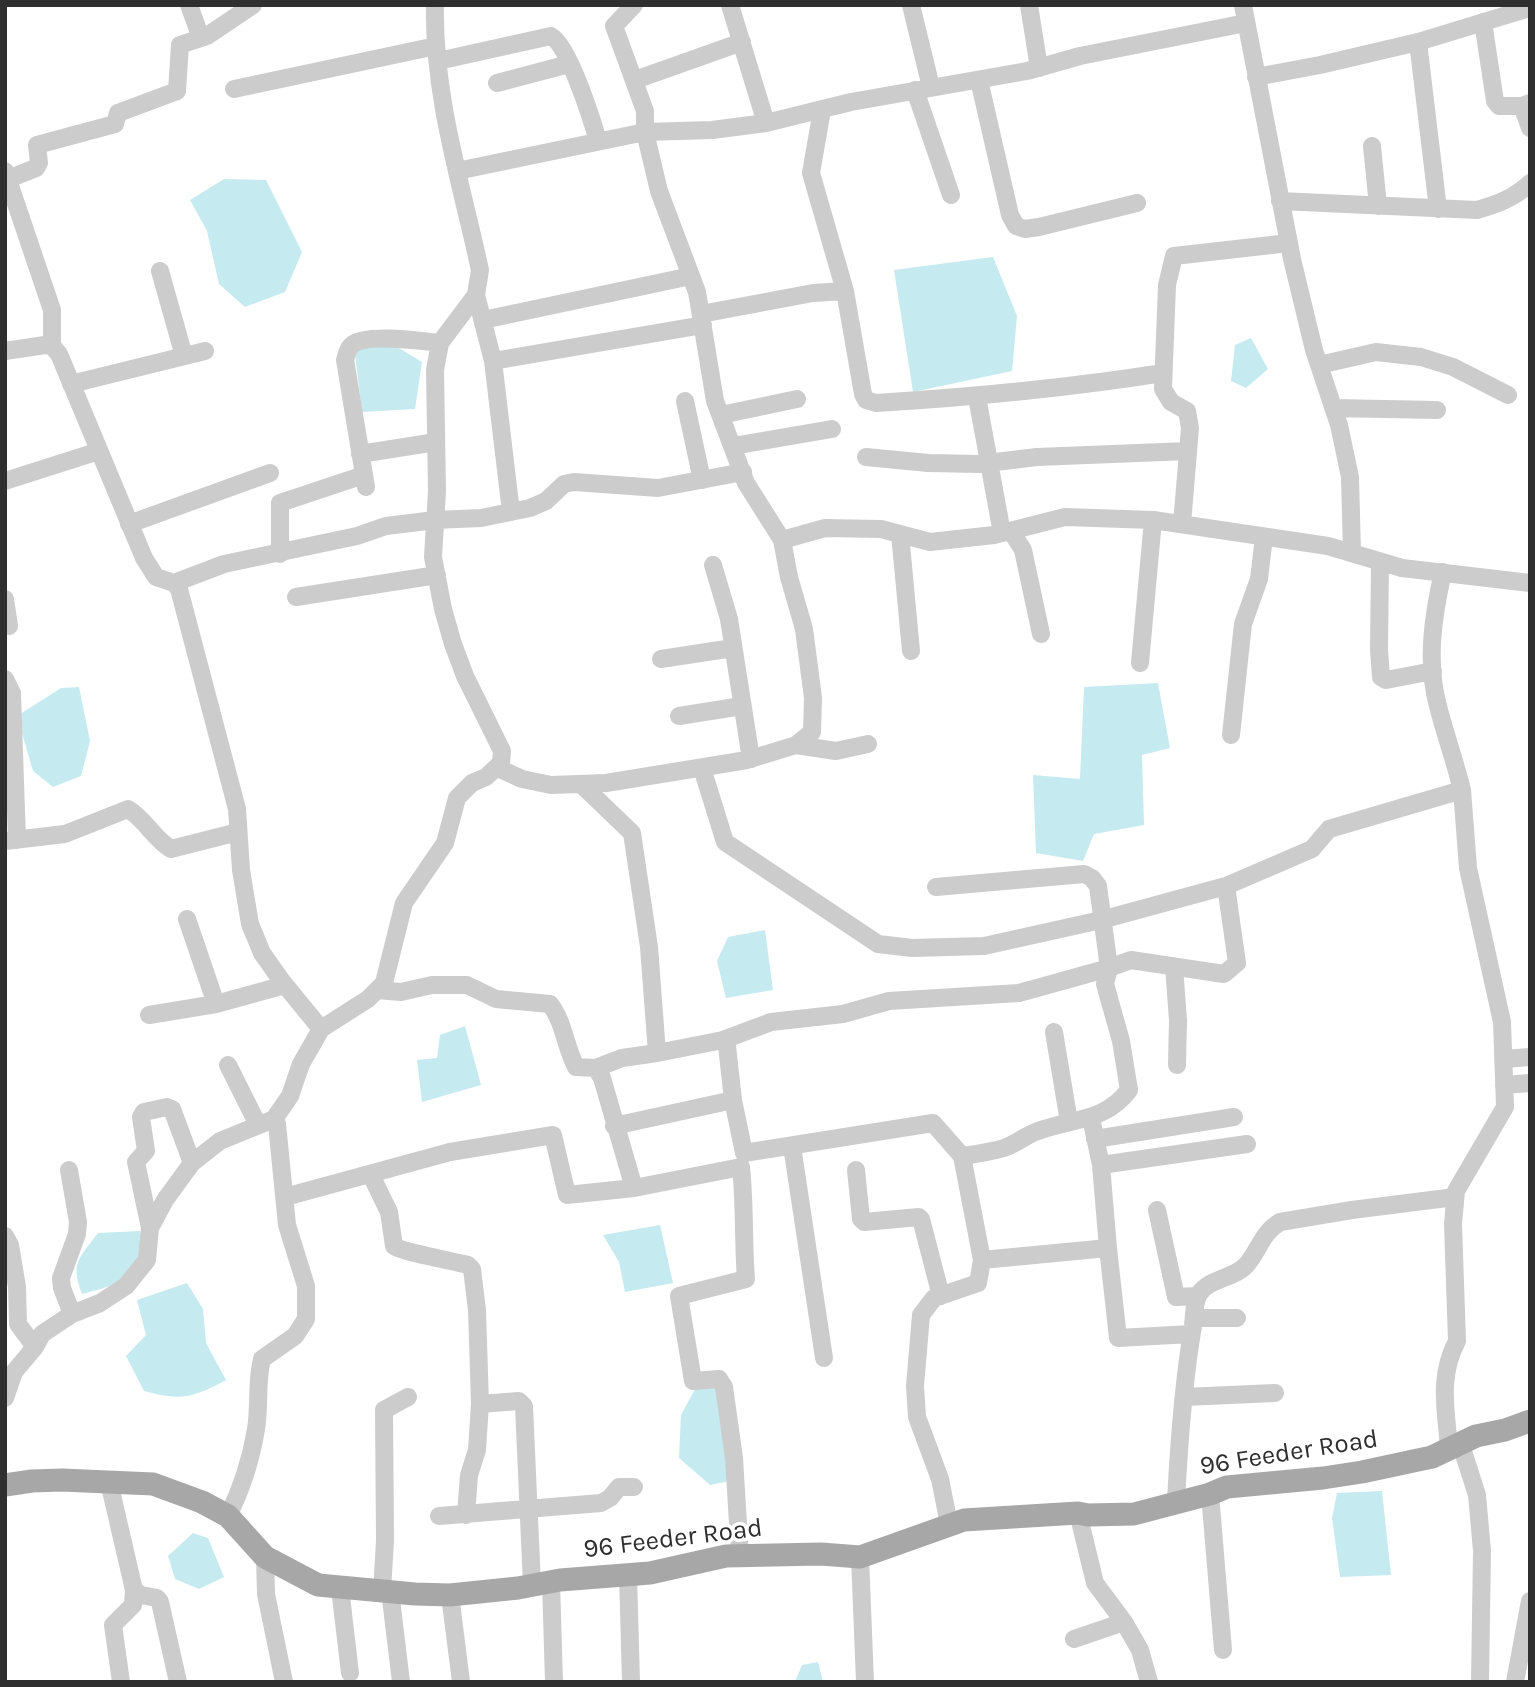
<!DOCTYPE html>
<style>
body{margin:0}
#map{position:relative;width:1535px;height:1687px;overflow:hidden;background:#fff;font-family:Karla,sans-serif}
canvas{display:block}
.frame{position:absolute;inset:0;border:7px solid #2f2f2f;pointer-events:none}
</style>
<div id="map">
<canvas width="1535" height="1687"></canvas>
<div class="frame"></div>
</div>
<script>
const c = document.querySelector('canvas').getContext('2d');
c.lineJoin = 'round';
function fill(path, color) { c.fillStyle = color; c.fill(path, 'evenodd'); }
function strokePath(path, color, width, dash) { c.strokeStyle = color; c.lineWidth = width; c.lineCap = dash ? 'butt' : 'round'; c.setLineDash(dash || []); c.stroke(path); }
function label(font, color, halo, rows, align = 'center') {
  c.font = font + ' Karla,sans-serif'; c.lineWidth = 7; c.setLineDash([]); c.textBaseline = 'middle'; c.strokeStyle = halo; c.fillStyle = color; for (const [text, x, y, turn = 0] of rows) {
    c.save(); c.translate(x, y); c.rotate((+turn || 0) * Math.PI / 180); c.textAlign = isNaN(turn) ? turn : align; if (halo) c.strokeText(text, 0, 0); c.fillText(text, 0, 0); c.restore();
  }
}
fill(new Path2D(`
 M224 179 266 180 302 252 285 292 245 307 219 284 207 231 190 200Z
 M993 257 1017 316 1012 371 913 392 894 270Z
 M1251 338 1268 369 1246 388 1231 381 1235 345Z
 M354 346 397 347 422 362 415 409 362 412Z
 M1158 683 1170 748 1142 755 1144 825 1094 834 1083 861 1036 853 1033 775 1080 779 1084 687Z
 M79 687 90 741 81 776 53 787 33 771 17 716 61 688Z
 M765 930 773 990 726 998 717 961 728 937Z
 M465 1026 481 1085 422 1102 417 1060 437 1058 440 1035Z
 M660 1225 673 1283 625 1292 619 1262 603 1235Z
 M140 1231C152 1276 117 1285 82 1294 70 1262 79 1259 98 1233Z
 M187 1283 203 1309 206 1343 226 1380C193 1398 181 1401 144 1391L126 1356 146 1335 137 1300Z
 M715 1387 740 1479 710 1485 679 1458 681 1415 695 1389Z
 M1382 1491 1391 1575 1340 1577 1332 1518 1337 1493Z
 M193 1533 208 1538 224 1577 199 1589 175 1579 168 1556Z
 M818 1662 823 1682H795L802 1665Z`), '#c5eaef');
strokePath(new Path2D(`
 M189 5 201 38
 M634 5 614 26 645 111V132L712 130 766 123 851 102 1027 71 1080 56 1246 23
 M730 5 766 123
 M911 5 931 87
 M1029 5 1039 68
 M1243 5 1292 259 1314 350 1339 425 1350 477 1352 553
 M1483 22 1495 101 1499 106H1522
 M1418 42 1438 209
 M438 61 551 36C569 46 592 120 598 141
 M1256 77 1320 65 1418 42 1530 8
 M635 80 742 42
 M979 80 1010 215 1016 226 1025 229 1039 227 1137 203
 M497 83 569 64
 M234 89 436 46
 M915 90 951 195
 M1530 103 1522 106 1530 128
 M822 110 811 173 845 291
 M1372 146 1378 206
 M5 171 52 310V346
 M457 171 645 132 659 191 697 292 715 401 746 483 782 540 825 528 881 529 930 542 994 535 1065 517 1153 520 1328 546 1402 568 1530 583
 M8 179 36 168 39 163 37 145 115 124 118 113 177 91 180 45 207 36 253 5
 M1280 201 1477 210C1498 204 1514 198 1530 183
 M160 271 184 356
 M476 295 493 361 703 325
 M701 314 813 293 845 291 863 394 866 400 876 403C973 397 1068 388 1163 373
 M483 320 691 276
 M5 351 45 345 52 346 59 354 144 558 156 577 174 583 179 589 237 809 241 870 250 924 262 953 281 980 321 1029
 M493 361 511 512
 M1319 365 1376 352 1421 357 1453 367 1508 395
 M71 384 205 351
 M977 397 1002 533
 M685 401 702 480
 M1333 408 1437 410
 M721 415 797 399
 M733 446 832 429
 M360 454 436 442
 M866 457 928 463 979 464 1037 457 1188 451
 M5 481 99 451
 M366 487 345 360C347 354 347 349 352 345 366 333 421 341 440 343
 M129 524 270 473
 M1182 524 1190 428 1187 411 1171 402 1163 389 1167 285 1174 256 1289 243
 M1011 531 1023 550 1041 634
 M900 534 911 651
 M280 554V503L364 475
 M1380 562 1379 650 1381 677 1386 680 1433 671
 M713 565 729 619 751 759
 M174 583 224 564 357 536 386 526 435 520 481 518 530 508 546 501 564 484 574 482 658 488 743 472
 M296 597 437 575
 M5 599 9 626
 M661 659 733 648
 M1140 663 1153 520
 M5 679 12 693 17 840
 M679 716 742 706
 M1231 735 1243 624 1259 579 1264 537
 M796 745 836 751 868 744
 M498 768 522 779 551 785 606 783 747 760 796 745 812 732 813 698 804 629 789 577 782 540
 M702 768 725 842 878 944 912 948 984 946 1101 920 1226 886
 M581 784 632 833 649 947 657 1053 723 1040 727 1046 733 1100
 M5 841 65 834 128 809C145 819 154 839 171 849L238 832
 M187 919 216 1004
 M1174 967 1178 1020 1177 1065
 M377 990 401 992 432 985H467L496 999 550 1004C564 1022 565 1046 576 1067L596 1068 602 1078 634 1188 741 1167C745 1204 743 1241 746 1279L679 1296 693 1381 719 1379 724 1387 734 1458 740 1556
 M149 1015 216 1004 285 985
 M1054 1032 1069 1122
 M723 1040 771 1022 843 1014 889 1001 1019 993 1109 968 1098 886 1092 878 1084 874 936 887
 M1504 1059 1530 1057
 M228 1065 258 1125
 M596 1068 622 1058 657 1053
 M1504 1085 1530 1083
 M614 1126 733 1100 744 1153 933 1123 962 1156C976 1154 991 1152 1004 1148 1016 1144 1026 1135 1038 1131 1073 1118 1105 1122 1129 1090L1121 1041 1105 984 1109 968 1131 960 1224 974 1237 963 1226 886 1312 849 1329 829 1462 790C1455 761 1445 734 1438 706 1426 662 1433 616 1443 572
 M1095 1139 1234 1117
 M792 1146 824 1358
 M1101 1165 1247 1144
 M69 1170 78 1222 77 1234 61 1278 62 1288 72 1314
 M856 1170 861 1219 864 1222 919 1217 921 1219 941 1296
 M371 1175 389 1212 394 1246C402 1252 453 1261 468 1265L472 1269 477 1310 480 1404 477 1450 469 1475 466 1515
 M285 1197 450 1152 553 1135 567 1195 634 1188
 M1157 1210 1176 1297 1197 1296
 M150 1228 136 1162 146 1151 141 1117 144 1112 167 1107 172 1109 192 1163
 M5 1236 10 1245 17 1287 18 1324 35 1347
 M1108 1248 1118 1338 1191 1334
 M982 1260 1108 1248 1101 1165 1091 1118
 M1194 1318H1237
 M1184 1397 1275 1393
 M5 1398 14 1372 35 1347 42 1334 72 1314 100 1303 126 1286 147 1260 150 1228 165 1200 192 1163 220 1141 274 1119 290 1096 301 1064 321 1029 368 999 384 983 404 903 445 843 457 798 472 783 486 777 501 763 502 751 465 676 453 644 443 609 433 557 437 491 435 370 440 343 476 295 480 270C461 182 433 95 435 5
 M480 1404 519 1401 524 1406 532 1585
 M1460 1442 1477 1495 1482 1551 1480 1682
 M1449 1448C1446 1409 1438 1377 1457 1341L1453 1224 1456 1191 1505 1107 1502 1022 1468 868 1462 790
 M109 1482 134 1590 141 1595 157 1598 160 1602 178 1682
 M1210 1494 1223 1650
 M1176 1501C1179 1442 1183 1384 1193 1326 1194 1316 1194 1302 1199 1294 1210 1277 1236 1279 1248 1263 1260 1248 1262 1233 1280 1222L1352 1210 1455 1197
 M1078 1513 1095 1583 1124 1622 1140 1650 1149 1682
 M228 1516C242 1488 251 1460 256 1429 260 1405 256 1382 262 1359L295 1336 306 1319V1286L287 1225 277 1124 274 1119
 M439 1516 601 1503 610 1498 619 1487H634
 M949 1524 940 1479 917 1417 915 1386 921 1315 934 1298 978 1283 982 1260 962 1156
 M265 1557 266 1594 284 1682
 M860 1557 865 1682
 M628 1575 631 1682
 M551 1582 554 1682
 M340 1588 350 1673
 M382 1591 385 1541 384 1410 408 1397
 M390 1591 401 1682
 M450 1595 461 1682
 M1074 1639 1124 1622
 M121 1682 113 1625 133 1605 134 1590
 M1515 1682 1530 1601`), '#ccc', 18);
strokePath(new Path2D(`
 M5 1485 32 1481 62 1480 153 1484 202 1502 228 1516 265 1557 318 1585 415 1594 450 1595 518 1588 560 1580 650 1573 726 1556 821 1554 860 1557 964 1520 1078 1513 1088 1515 1134 1514 1210 1494 1227 1487 1323 1478 1362 1472 1432 1457 1476 1436 1505 1430 1530 1421`), '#a7a7a7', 23);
label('26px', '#2f2f2f', '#fff', [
 ["96 Feeder Road",1289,1453,-9],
 ["96 Feeder Road",673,1539,-7]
]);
</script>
